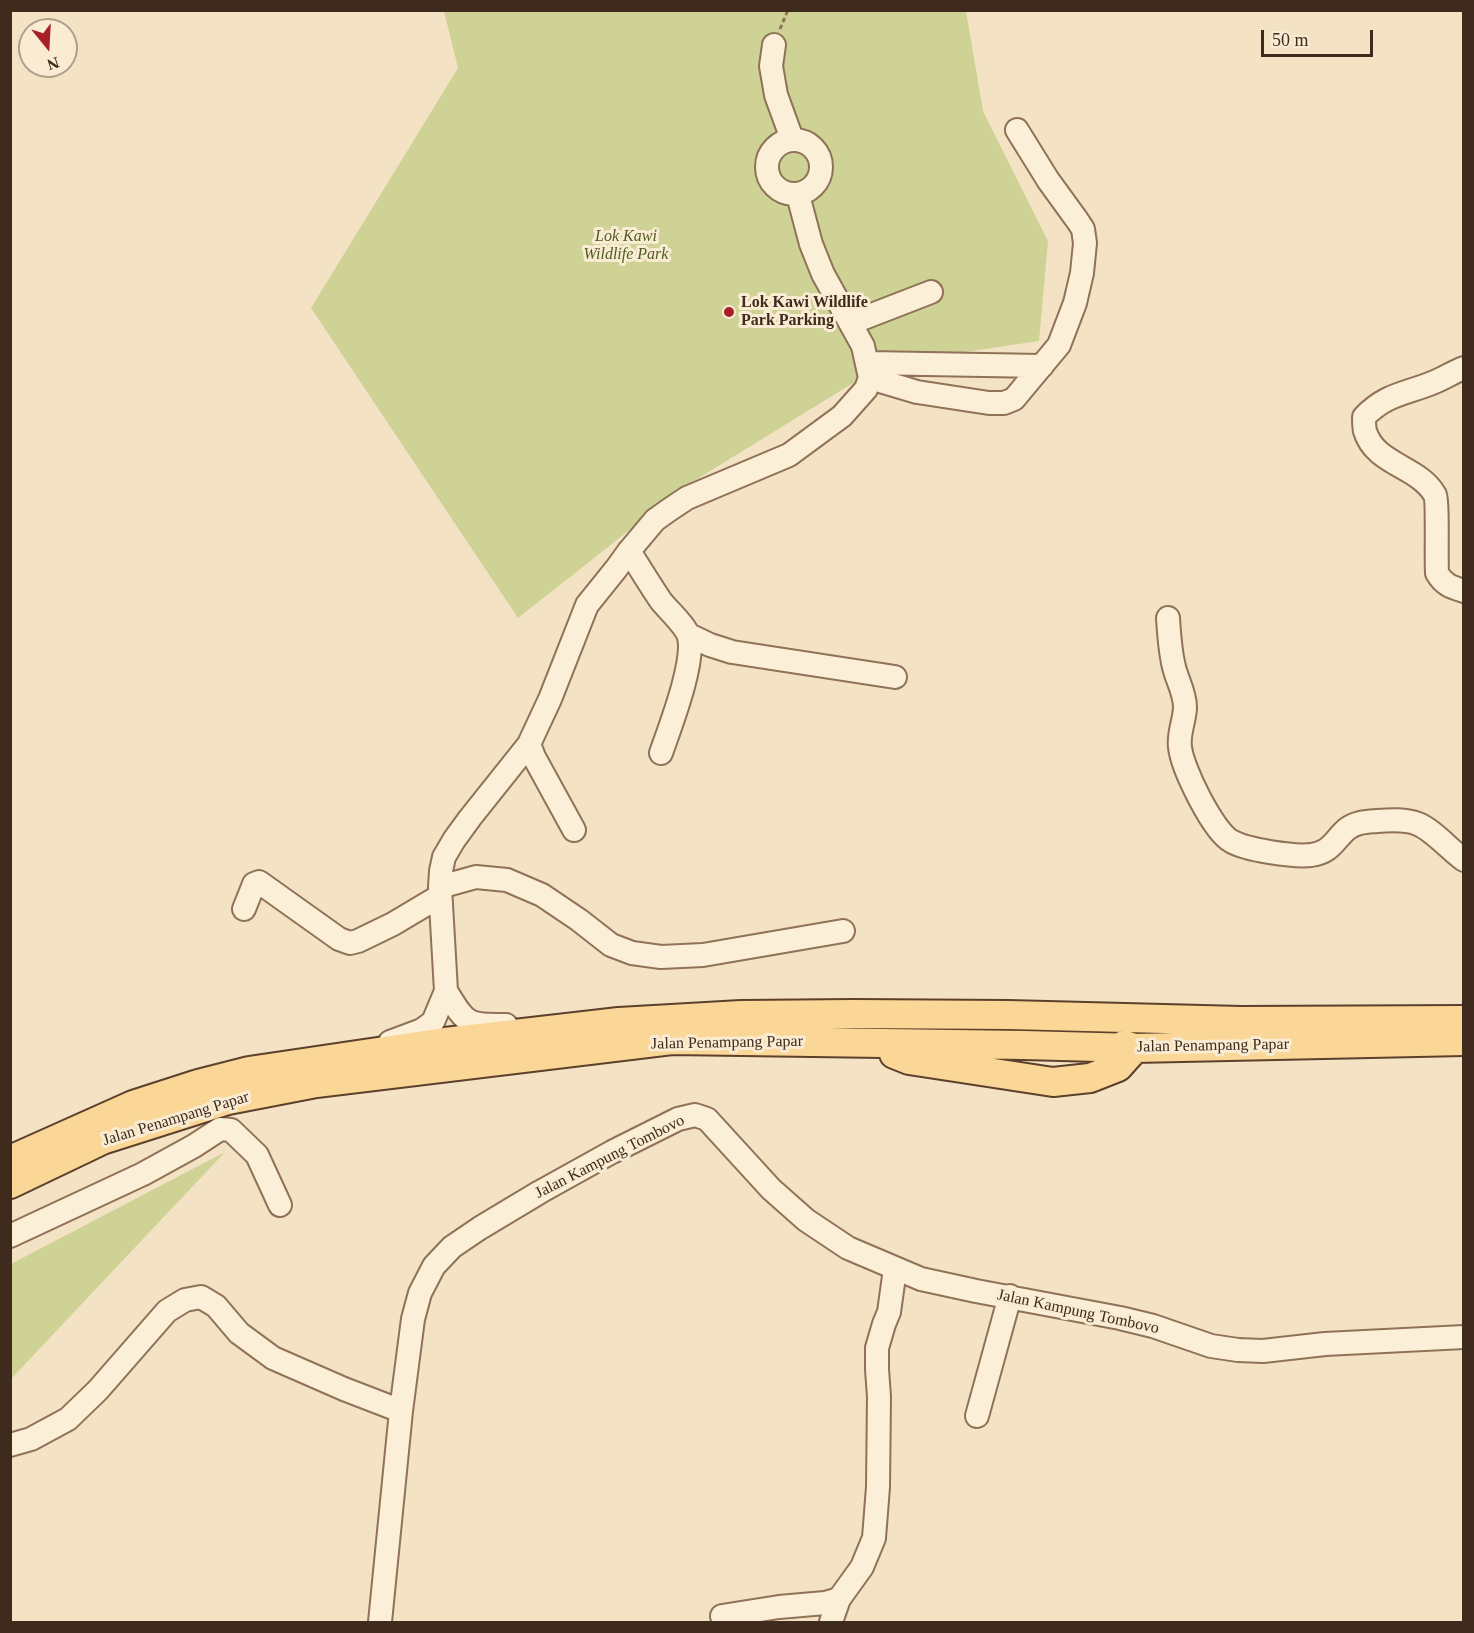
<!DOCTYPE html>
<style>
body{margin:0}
#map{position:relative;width:1474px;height:1633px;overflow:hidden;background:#f3e2c3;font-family:"Times New Roman",serif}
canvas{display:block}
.frame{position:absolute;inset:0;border:12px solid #3e2b1d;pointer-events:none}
.north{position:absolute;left:18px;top:18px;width:60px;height:60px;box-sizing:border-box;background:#f9ecd3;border:2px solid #ae9f8a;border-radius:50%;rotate:162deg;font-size:16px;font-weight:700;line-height:24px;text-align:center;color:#3e2b1d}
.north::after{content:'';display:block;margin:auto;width:21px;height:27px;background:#a52027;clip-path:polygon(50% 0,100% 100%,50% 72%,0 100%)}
.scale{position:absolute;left:1261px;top:30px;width:112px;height:27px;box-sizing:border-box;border:3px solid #3e2b1d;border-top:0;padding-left:8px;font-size:18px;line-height:21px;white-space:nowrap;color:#3e2b1d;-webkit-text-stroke:4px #f9ecd3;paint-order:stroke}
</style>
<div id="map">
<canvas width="1474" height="1633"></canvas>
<div class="frame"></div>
<div class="north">N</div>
<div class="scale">50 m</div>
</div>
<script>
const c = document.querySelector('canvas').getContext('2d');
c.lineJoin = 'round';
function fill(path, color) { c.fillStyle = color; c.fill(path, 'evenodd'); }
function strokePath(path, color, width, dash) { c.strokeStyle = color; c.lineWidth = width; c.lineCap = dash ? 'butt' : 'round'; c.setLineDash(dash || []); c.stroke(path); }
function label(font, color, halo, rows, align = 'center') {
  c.font = font + ' "Times New Roman",serif'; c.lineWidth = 6; c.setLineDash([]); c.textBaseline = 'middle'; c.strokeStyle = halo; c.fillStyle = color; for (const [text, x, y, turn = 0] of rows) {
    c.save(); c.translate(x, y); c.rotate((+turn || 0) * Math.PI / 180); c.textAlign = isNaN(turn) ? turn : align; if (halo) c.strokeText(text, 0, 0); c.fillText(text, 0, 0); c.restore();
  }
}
fill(new Path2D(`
 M444 11H966L983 111 1048 241 1039 341 884 364 684 487 518 618 311 308 458 68Z
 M225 1152 11 1379V1264Z`), '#ced295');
const minor = new Path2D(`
 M774 45 771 66 776 95 792 139
 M767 167a27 27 0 1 1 54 0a27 27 0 1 1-54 0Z
 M851 323 931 292
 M868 363 1042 366
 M1464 368C1453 372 1443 379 1432 383 1405 394 1386 394 1364 417 1364 421 1364 427 1365 431 1375 465 1419 466 1435 495 1438 502 1436 560 1437 573 1444 585 1451 587 1464 591
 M870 378 917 392 989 403H1004L1014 399 1059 345 1075 303 1082 273 1085 243 1083 229 1077 220 1048 180 1017 130
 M629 551C640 568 650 585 661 601 669 611 686 626 689 637 695 663 670 727 661 753
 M1168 618C1169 634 1170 651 1174 667 1177 680 1185 693 1185 707 1185 720 1178 733 1180 747 1182 768 1213 831 1231 841 1246 850 1294 857 1311 855 1332 852 1334 840 1347 829 1356 822 1366 822 1377 821 1390 820 1406 819 1418 824 1433 830 1450 850 1464 860
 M689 635 710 645 732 652 895 677
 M529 744 534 757 574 830
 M440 887 476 877 507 880 542 895 579 920 611 945 632 953 661 957 703 955 843 931
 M244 909 254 884 259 882 339 939 350 943 358 941 393 924 440 896
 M446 991C467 1025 466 1025 506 1025
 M390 1042 422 1030 433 1022 446 991 440 887 441 871 444 857 454 840 470 818 529 744 550 699 587 605 616 569 629 551 655 520 669 510 687 498 789 455 842 416 866 389 870 378 863 346 823 274 811 244 798 195
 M10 1236 143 1174 194 1146 220 1129 231 1130 257 1155 280 1205
 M977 1416 1010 1296
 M10 1445 31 1439 68 1419 98 1390 167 1311 185 1300 201 1297 216 1306 239 1333 273 1358 344 1389 401 1411
 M722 1616 779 1607 825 1603 839 1599
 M380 1622 401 1411 413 1319 420 1293 434 1266 452 1247 480 1228 540 1192 612 1152 678 1119 695 1115 707 1119 771 1189 806 1220 848 1248 921 1279 976 1291 1120 1318 1153 1326 1211 1346 1238 1350 1263 1351 1325 1344 1464 1337
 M831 1622 839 1599 862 1567 874 1538 878 1487 879 1397 877 1369V1348L884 1324 889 1312 895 1269`);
const major = new Path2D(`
 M894 1054 909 1060 1053 1082 1090 1078 1118 1067 1135 1048 1124 1045
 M10 1160 133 1105 198 1084 249 1071 445 1042 619 1022 741 1015 854 1014 1009 1015 1241 1021 1464 1020
 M10 1184 102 1140 228 1100 316 1083 672 1040 1024 1045 1135 1048 1464 1041`);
strokePath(minor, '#8f7257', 26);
strokePath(major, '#5d402c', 32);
strokePath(new Path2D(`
 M780 29 788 10`), '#8f7257', 3, [4.5, 3]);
strokePath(minor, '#fcefd7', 22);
strokePath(major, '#fad697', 28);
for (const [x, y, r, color] of [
 [729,312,6,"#a52027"]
]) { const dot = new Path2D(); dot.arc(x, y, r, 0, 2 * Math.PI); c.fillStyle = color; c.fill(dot); strokePath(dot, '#f9ecd3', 2); }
label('italic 16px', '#505c21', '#f9ecd3', [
 ["Lok Kawi",626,237],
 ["Wildlife Park",626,255]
]);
label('bold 16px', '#3e2b1d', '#f9ecd3', [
 ["Lok Kawi Wildlife",741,303],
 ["Park Parking",741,321]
], 'left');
label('16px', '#3e2b1d', '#f9ecd3', [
 ["Jalan Penampang Papar",727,1043,-1],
 ["Jalan Penampang Papar",1213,1046,-1],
 ["Jalan Penampang Papar",176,1119,-17],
 ["Jalan Kampung Tombovo",610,1157,-27],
 ["Jalan Kampung Tombovo",1078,1312,12]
]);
</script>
